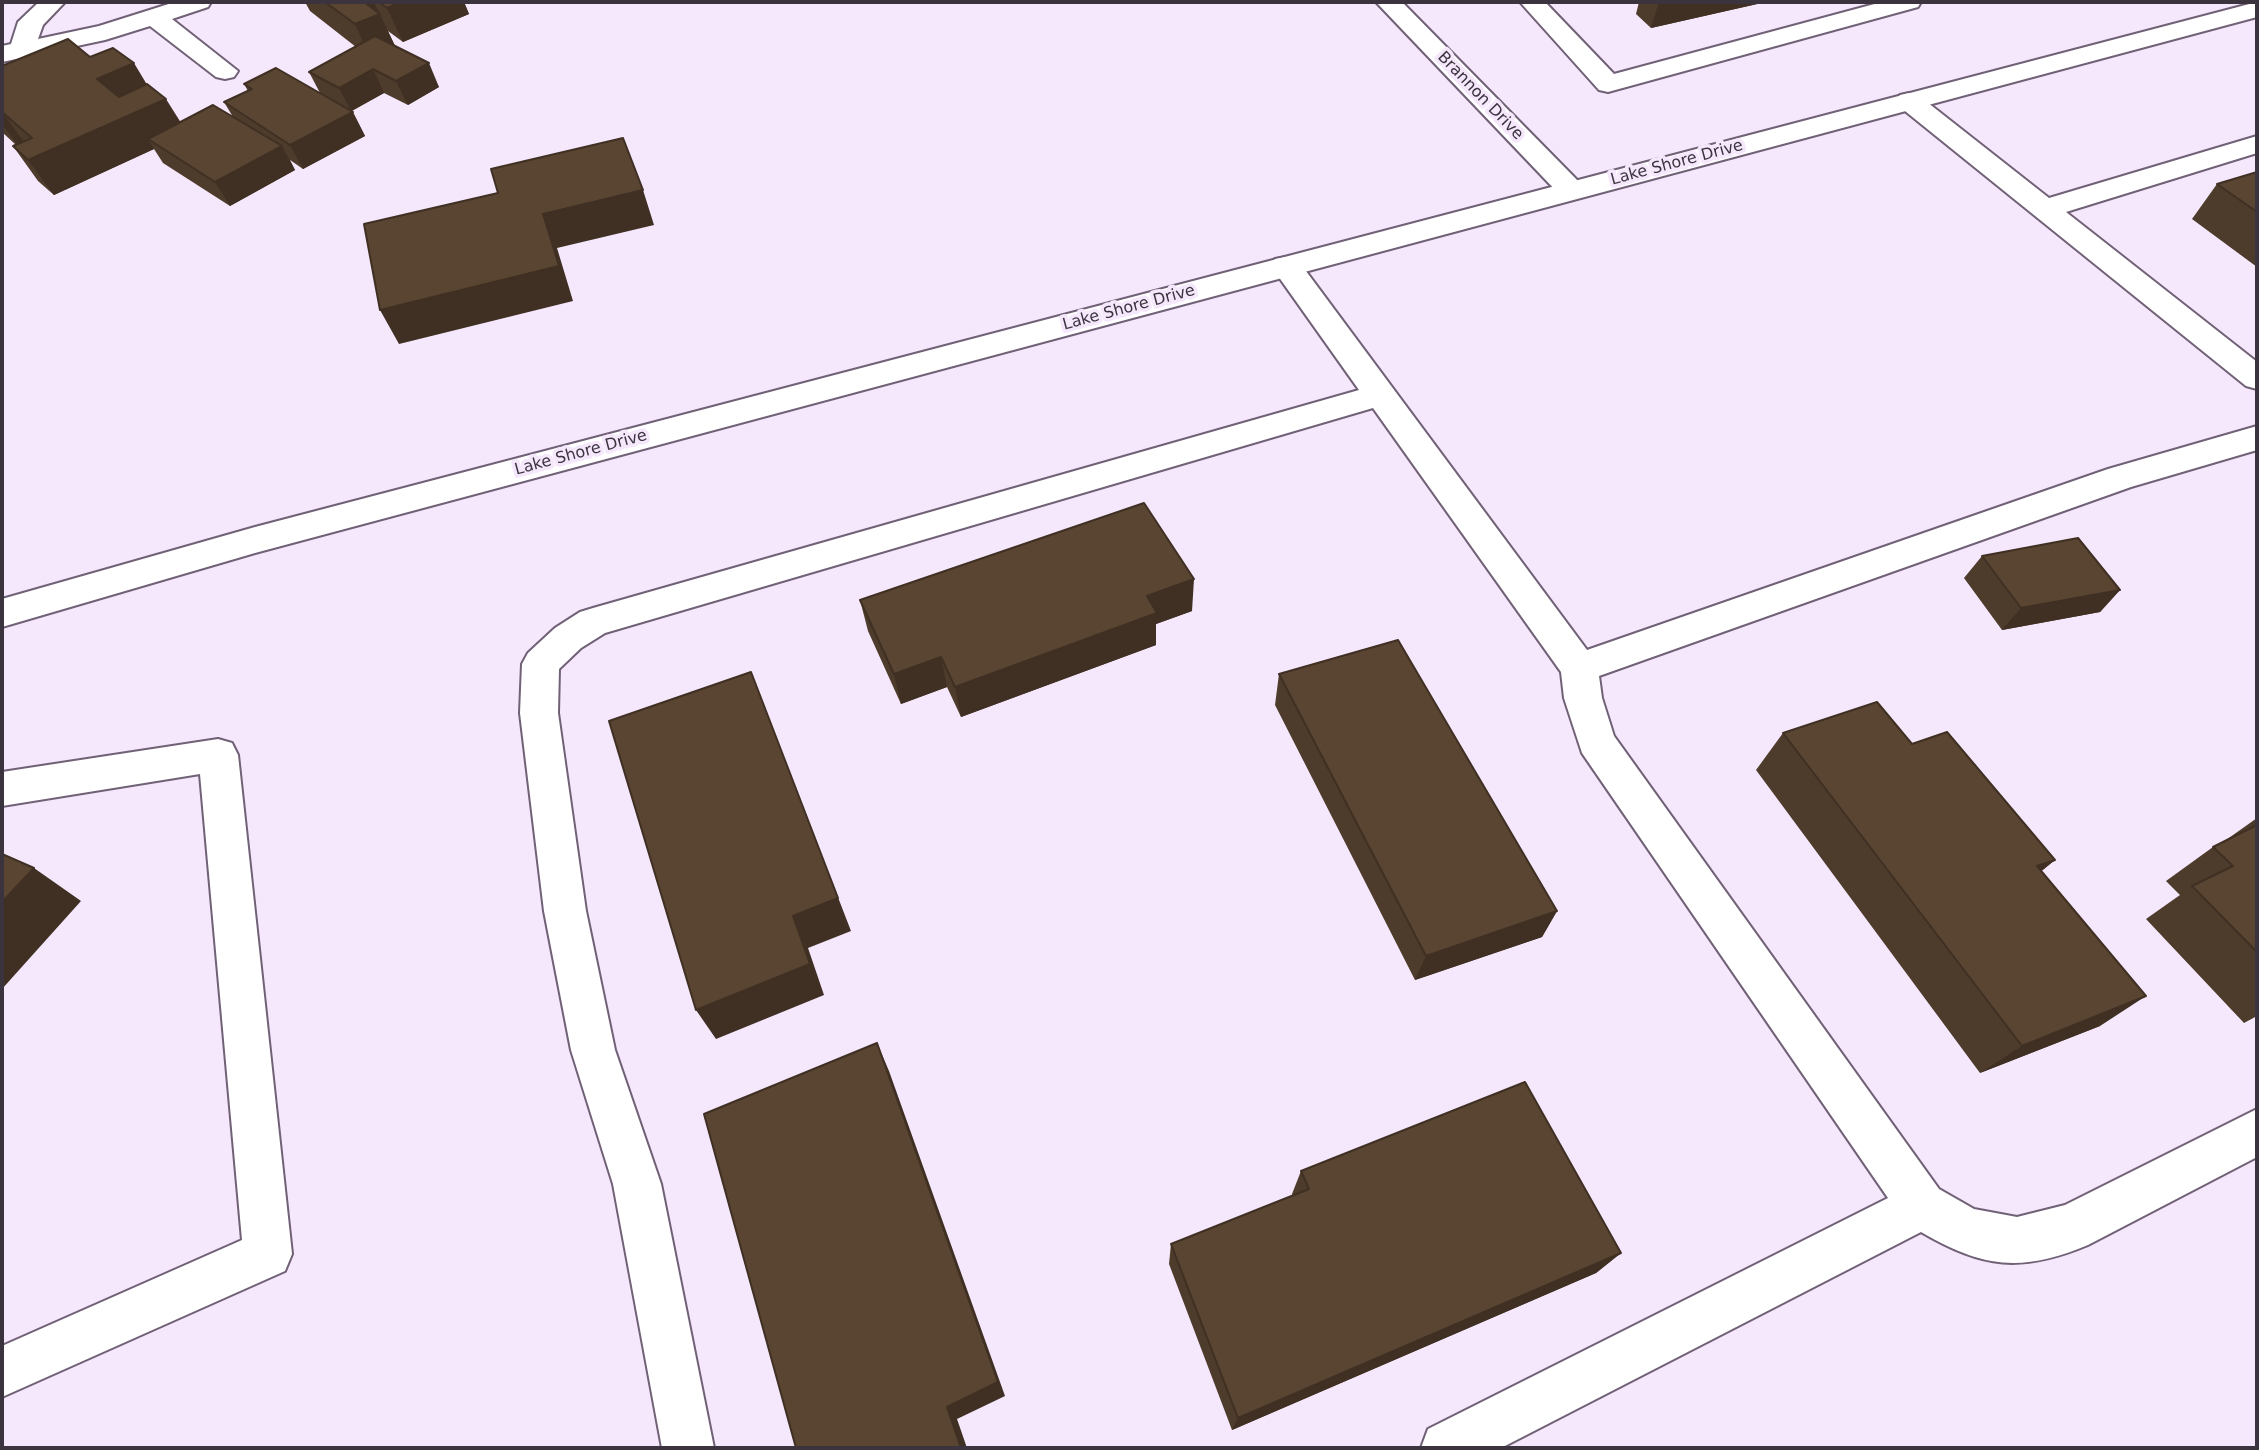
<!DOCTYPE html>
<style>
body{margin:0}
#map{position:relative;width:2259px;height:1450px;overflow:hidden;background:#f5e7fc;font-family:"DejaVu Sans",sans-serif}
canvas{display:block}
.frame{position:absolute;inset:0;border:4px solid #3b343e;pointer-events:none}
</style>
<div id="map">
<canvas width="2259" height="1450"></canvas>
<div class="frame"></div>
</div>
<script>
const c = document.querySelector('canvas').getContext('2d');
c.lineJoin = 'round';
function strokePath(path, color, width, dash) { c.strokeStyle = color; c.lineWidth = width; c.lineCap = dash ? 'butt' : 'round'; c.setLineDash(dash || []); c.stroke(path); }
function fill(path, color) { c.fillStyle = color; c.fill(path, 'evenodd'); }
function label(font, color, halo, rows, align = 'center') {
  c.font = font + ' "DejaVu Sans",sans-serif'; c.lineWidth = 7; c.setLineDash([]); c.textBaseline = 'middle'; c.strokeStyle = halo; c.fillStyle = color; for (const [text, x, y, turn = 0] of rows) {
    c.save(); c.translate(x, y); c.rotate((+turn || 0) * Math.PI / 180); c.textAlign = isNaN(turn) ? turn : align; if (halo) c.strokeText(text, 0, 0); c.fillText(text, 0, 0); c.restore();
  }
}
const minor = new Path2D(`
 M39 2H65L43 25 38 39 99 26 175 2H211L208 7 172 19 238 71 234 77 225 79 216 77 150 26 105 40 2 62V46L11 44 18 22Z
 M1376 2H1402L1581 184 1585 190 1581 196 1571 199 1561 196Z
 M1520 2H1545L1614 74 1882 2H1921L1918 7 1608 92 1599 90Z
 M1909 93 1918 95 2049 198 2257 136V153L2066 212 2257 362V389L2246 386 1900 107 1896 101 1900 95Z
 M1286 257 1297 259 1587 650 2108 469 2257 426V450L2131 487 1599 676 1602 698 1614 736 1939 1189 1974 1209 2017 1217 2065 1205 2257 1109V1157L2088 1245C2021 1273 1983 1268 1921 1232L1501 1448H1421L1428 1429 1888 1198 1582 753 1564 698 1561 672 1373 408 605 633 581 648 559 669 558 713 586 911 615 1050 661 1184 714 1448H662L613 1184 571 1050 544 911 520 713 522 664 528 653 555 628 580 612 593 608 1359 390 1271 266 1275 259Z
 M218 739 232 743 238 755 292 1254 285 1271 2 1397V1346L242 1240 200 774 2 806V772Z`);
const major = new Path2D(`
 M2257 2V17L255 553 2 627V599L255 527Z`);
strokePath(minor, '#716177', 4);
strokePath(major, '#716177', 4);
fill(minor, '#fff');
fill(major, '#fff');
fill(new Path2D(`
 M305 2H464L469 14 403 42 388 31 395 46 439 87 408 105 384 93 352 111 365 136 303 169 290 160 295 170 230 206 163 163 154 149 54 195 38 181 13 146 16 145 2 132V66L90 57 147 84 180 122 233 117 224 102 248 91 244 84 320 93 309 72 356 47 310 11Z
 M1639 2H1766L1651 28 1636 14Z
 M2257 172V267L2192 219 2217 184Z
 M1982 556 2120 590 2100 612 2002 630 1964 578Z
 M860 600 1192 611 1156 624V645L961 717 947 687 901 704 868 631Z
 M1279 674 1557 911 1542 937 1415 980 1275 705Z
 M1783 733 1912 744 2055 860 2041 871 2100 1026 1980 1073 1756 770Z
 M2257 818V1016L2244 1023 2146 919 2180 895 2166 881 2213 847 2226 840Z
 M1301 1171 1621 1253 1596 1273 1232 1430 1169 1264 1171 1244 1293 1196 1292 1194Z`), '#4d3b2b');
fill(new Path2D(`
 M362 2H374L396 48 371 59 355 24Z
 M401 2H464L469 14 403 42 387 8Z
 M1659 2H1766L1651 28Z
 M134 63 155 98 120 113 97 79Z
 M429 63 439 87 408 105 396 81Z
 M373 69 384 93 351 111 339 88Z
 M166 99 188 134 148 139 154 149 54 195 28 160Z
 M2 112 27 146 21 149 2 124Z
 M353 112 365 136 303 169 290 145Z
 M282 146 295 170 230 206 215 182Z
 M643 190 654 225 557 248 573 301 399 344 380 310 543 214Z
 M1194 579 1192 611 1156 624V645L961 717 955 687 1147 596Z
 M2120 590 2100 612 2002 630 2021 608Z
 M941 657 947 687 901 704 894 674Z
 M751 672 851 931 808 948 824 995 716 1039 696 1010 793 916Z
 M2055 860 2015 893 2037 866Z
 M34 868 81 901 2 989V902Z
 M1557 911 1542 937 1415 980 1426 956Z
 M2146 996 2100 1026 1980 1073 2022 1046Z
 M877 1043 889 1071 1005 1396 957 1419 967 1448H961L947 1407Z
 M1621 1253 1596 1273 1232 1430 1238 1418Z`), '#3f3023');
const building = new Path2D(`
 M325 2H364L380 14 355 24Z
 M379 2H401L387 8Z
 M375 36 429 63 396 81 373 69 339 88 309 72Z
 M68 39 90 57 113 48 134 63 97 79 119 97 147 84 166 99 28 160 13 146 32 138 2 112V66Z
 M276 68 353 112 290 145 224 102 252 89 244 84Z
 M213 105 282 146 215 182 148 139Z
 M623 138 643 190 543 214 559 266 380 310 364 224 498 193 491 169Z
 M2257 172V212L2217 184Z
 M1144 503 1194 579 1147 596 1157 613 955 687 941 657 894 674 860 600Z
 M2078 538 2120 590 2021 608 1982 556Z
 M1398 640 1557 911 1426 956 1279 674Z
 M751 672 838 898 793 916 810 964 696 1010 609 721Z
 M1877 702 1912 744 1947 732 2055 860 2037 866 2146 996 2022 1046 1783 733Z
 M2257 825V952L2192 886 2233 866 2213 847Z
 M2 854 34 868 2 902Z
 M877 1043 998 1382 947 1407 961 1448H796L704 1114Z
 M1525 1082 1621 1253 1238 1418 1171 1244 1309 1189 1301 1171Z`);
fill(building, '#5a4532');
strokePath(building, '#3f3023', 2);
label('16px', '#3b343e', '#f5e7fc', [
 ["Brannon Drive",1480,96,46],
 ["Lake Shore Drive",1677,163,-15],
 ["Lake Shore Drive",1129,308,-15],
 ["Lake Shore Drive",581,453,-15]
]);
</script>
